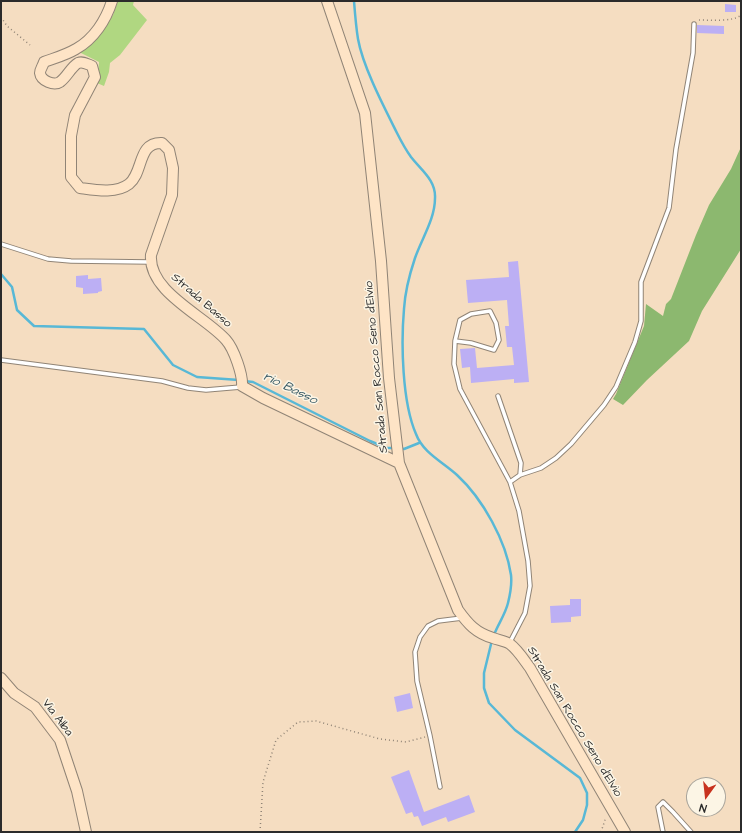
<!DOCTYPE html>
<style>
body{margin:0}
#map{position:relative;width:742px;height:833px;overflow:hidden;background:#f5ddc1;font-family:"Architects Daughter",sans-serif}
canvas{display:block}
.frame{position:absolute;inset:0;border:2px solid #2b2b2b;pointer-events:none}
.north{position:absolute;left:686px;top:777px;width:40px;height:40px;box-sizing:border-box;background:#fcf5e5;border:1px solid #a8a49b;border-radius:50%;rotate:195deg;font-size:11px;font-weight:700;line-height:16px;text-align:center;color:#2b2b2b}
.north::after{content:'';display:block;margin:auto;width:14px;height:18px;background:#c8321e;clip-path:polygon(50% 0,100% 100%,50% 72%,0 100%)}
</style>
<div id="map">
<canvas width="742" height="833"></canvas>
<div class="frame"></div>
<div class="north">N</div>
</div>
<script>
const c = document.querySelector('canvas').getContext('2d');
c.lineJoin = 'round';
function fill(path, color) { c.fillStyle = color; c.fill(path, 'evenodd'); }
function strokePath(path, color, width, dash) { c.strokeStyle = color; c.lineWidth = width; c.lineCap = dash ? 'butt' : 'round'; c.setLineDash(dash || []); c.stroke(path); }
function label(font, color, halo, rows, align = 'center') {
  c.font = font + ' "Architects Daughter",sans-serif'; c.lineWidth = 3; c.setLineDash([]); c.textBaseline = 'middle'; c.strokeStyle = halo; c.fillStyle = color; for (const [text, x, y, turn = 0] of rows) {
    c.save(); c.translate(x, y); c.rotate((+turn || 0) * Math.PI / 180); c.textAlign = isNaN(turn) ? turn : align; if (halo) c.strokeText(text, 0, 0); c.fillText(text, 0, 0); c.restore();
  }
}
fill(new Path2D(`
 M118 1H134L133 5 147 20 120 55 110 63 109 72 104 86 97 83 99 62 79 52 100 35 113 15Z`), '#b0d781');
fill(new Path2D(`
 M741 147V249L702 311 689 341 647 380 623 405 613 399 616 394 644 326 646 304 663 316 666 304 671 299 696 235 709 205 731 169Z`), '#8cb86f');
strokePath(new Path2D(`
 M354 1C355 14 356 27 358 39 363 67 384 107 397 133 401 141 406 150 411 157 421 170 436 180 435 198 435 219 422 238 415 258 410 273 405 292 404 309 401 343 402 402 416 434 423 453 443 462 457 475 483 499 506 541 511 575 512 584 510 595 508 603 505 615 498 624 494 635
 M1 274 12 287 17 310 34 326 144 329 173 365 197 377 239 380
 M244 381 253 382 370 441 387 448H394
 M399 448 404 449 419 443
 M492 640 484 673V688L489 703 515 730 580 778 587 793V805L583 820 575 832`), '#58b8d6', 2.5);
fill(new Path2D(`
 M725 4 736 5V12H725Z
 M697 25 724 26V34L697 33Z
 M518 261 529 382 514 383V379L471 383 470 367 462 368 460 349 475 348 477 368 514 365 512 347H507L505 326H509L507 300 468 303 466 280 509 277 508 262Z
 M88 275V279L101 278 102 291 98 292V293L83 294V288L76 287V276Z
 M570 599H581V616L571 617V622L551 623 550 606 570 605Z
 M410 693 413 708 397 712 394 697Z
 M409 770 424 812 469 795 475 812 448 822 446 817 422 826 418 816 414 817 412 812 406 814 391 777Z`), '#bcaff4');
const lane = new Path2D(`
 M1 244 48 259 71 261 150 262
 M455 341 471 343 494 350 499 340 496 323 490 311 471 314 460 320 455 341 454 364 460 389 510 482 519 511 528 561 530 586 525 613 510 642
 M1 360 162 381 188 388 206 390 241 387
 M498 396 521 463 520 475
 M510 482 520 475 541 468 556 458 571 444 604 405 616 387 635 342 641 321V282L669 208 676 149 693 53 694 24
 M440 787 430 736 417 681 415 652 420 637 428 626 438 621 462 618
 M663 832 658 807 663 802 673 812 691 832`);
const secondary = new Path2D(`
 M112 1C106 20 94 39 76 49 66 55 55 58 44 62 43 66 40 69 40 73 41 81 54 86 60 82 67 77 71 67 78 63 83 61 87 64 92 66L95 77 75 115 71 136V177L80 188C95 190 116 194 129 184 144 172 137 142 162 143L169 150 173 168 172 195 151 255C148 292 205 316 226 340 234 349 243 375 242 386L263 398 399 463
 M327 1 365 113 381 261 389 378 399 463 458 610C468 624 476 633 493 638 498 640 506 641 510 644 518 650 524 660 530 668L625 832
 M1 678 14 693 35 707 60 740 77 791 86 832`);
strokePath(lane, '#908476', 5.5);
strokePath(secondary, '#908476', 12);
strokePath(new Path2D(`
 M1 17 7 26 30 45
 M699 20C710 20 734 22 741 15
 M260 832 263 782 276 740 298 722 316 721 380 739 406 742 425 737
 M601 832 606 817`), '#908476', 1.5, [1, 3]);
strokePath(lane, '#fff', 3.5);
strokePath(secondary, '#fee4c6', 10);
label('12px', '#2b2b2b', '#fcf5e5', [
 ["Strada Basso",201,301,41],
 ["Strada San Rocco Seno d'Elvio",377,367,-95],
 ["Via Alba",57,718,53],
 ["Strada San Rocco Seno d'Elvio",574,722,59]
]);
label('italic 13px', '#3b5c67', '#fcf5e5', [
 ["rio Basso",290,389,26]
]);
</script>
